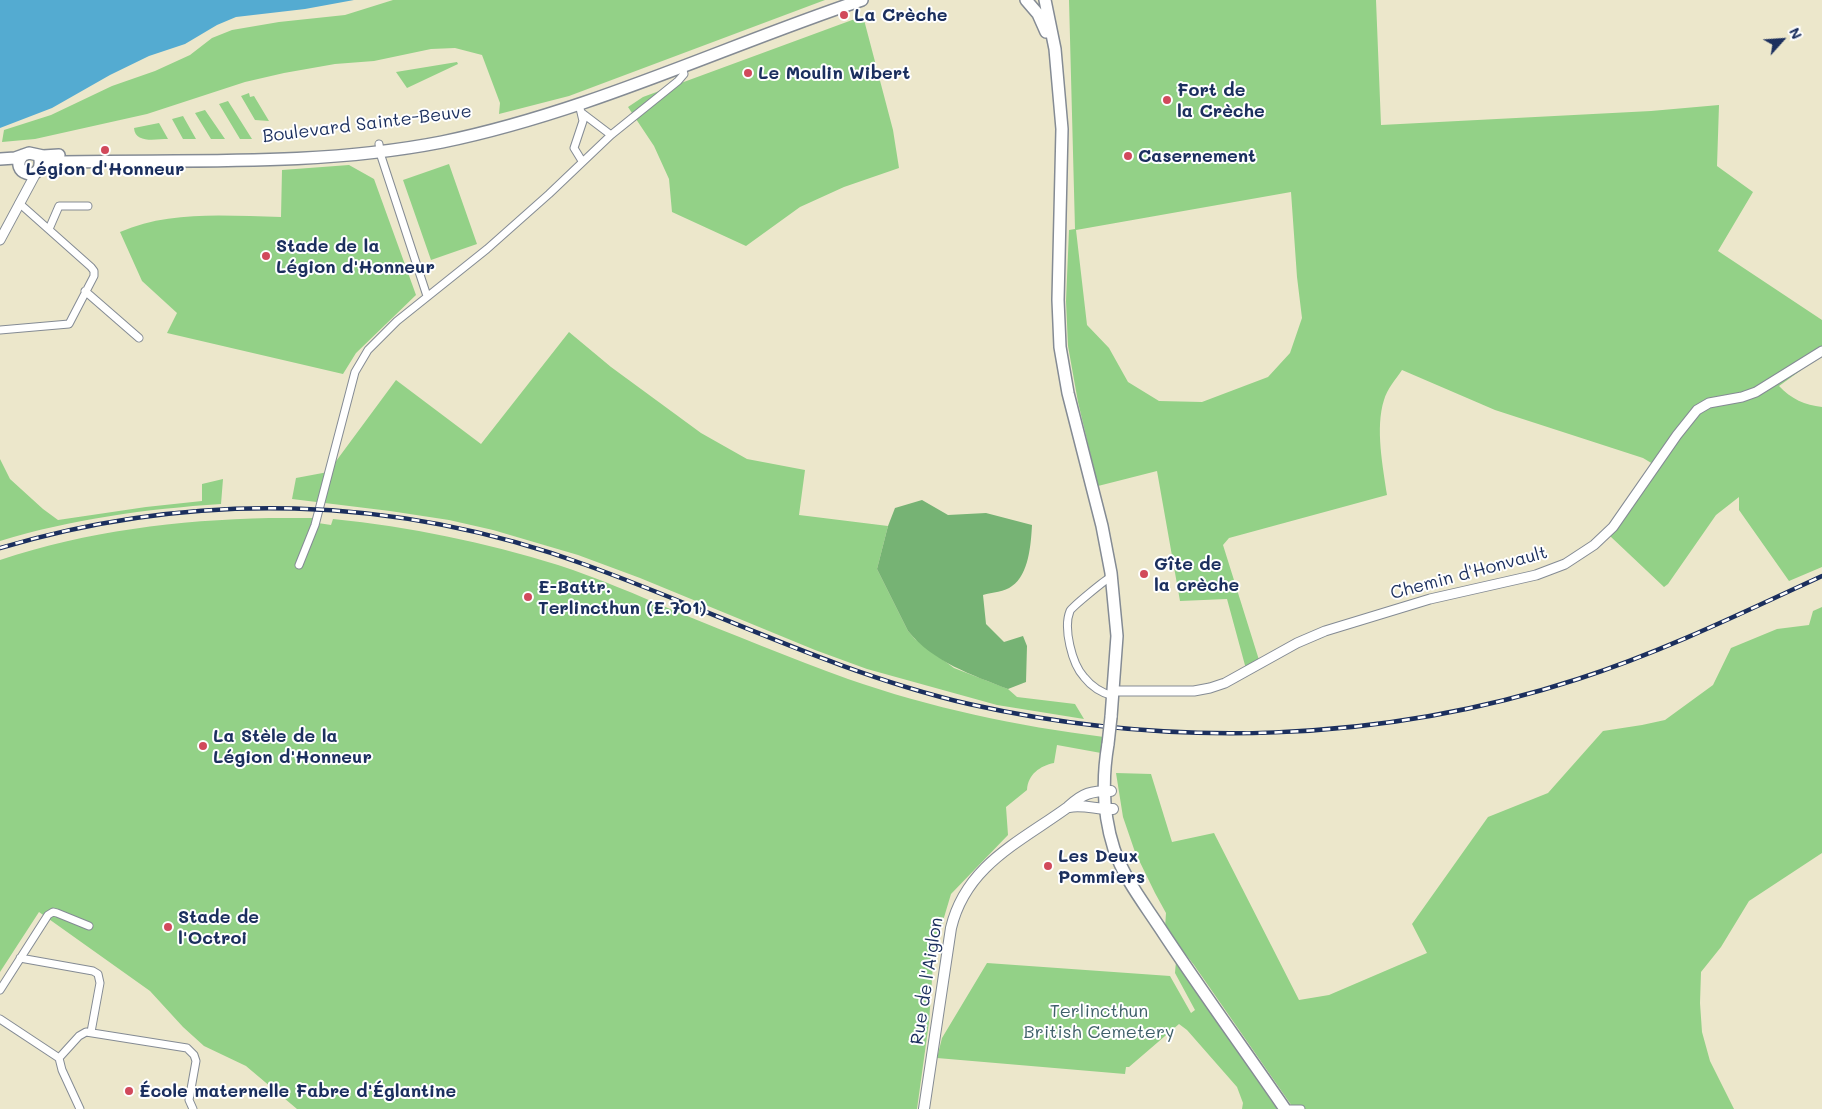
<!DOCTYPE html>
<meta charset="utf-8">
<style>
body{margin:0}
#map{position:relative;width:1822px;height:1109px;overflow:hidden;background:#ece7cb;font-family:Mali,sans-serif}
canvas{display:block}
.north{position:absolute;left:1757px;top:15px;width:50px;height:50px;-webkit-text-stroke:4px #fff;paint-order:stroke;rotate:64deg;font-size:14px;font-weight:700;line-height:20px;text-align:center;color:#1b2f5e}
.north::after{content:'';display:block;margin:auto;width:18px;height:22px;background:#1b2f5e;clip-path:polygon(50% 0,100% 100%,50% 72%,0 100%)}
</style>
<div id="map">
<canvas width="1822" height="1109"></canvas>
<div class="north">N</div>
</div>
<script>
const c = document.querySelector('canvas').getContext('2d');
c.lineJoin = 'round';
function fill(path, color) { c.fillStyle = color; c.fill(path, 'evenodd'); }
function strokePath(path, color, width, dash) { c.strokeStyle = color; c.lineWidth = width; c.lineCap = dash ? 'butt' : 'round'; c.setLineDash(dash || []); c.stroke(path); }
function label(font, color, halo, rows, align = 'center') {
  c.font = font + ' Mali,sans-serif'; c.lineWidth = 4; c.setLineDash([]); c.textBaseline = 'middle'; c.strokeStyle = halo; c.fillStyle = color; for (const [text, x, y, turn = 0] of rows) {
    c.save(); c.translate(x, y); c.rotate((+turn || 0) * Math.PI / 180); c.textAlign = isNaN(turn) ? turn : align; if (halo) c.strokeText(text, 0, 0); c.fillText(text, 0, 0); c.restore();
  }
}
fill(new Path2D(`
 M393 0H825L569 96 499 114 500 103 482 55 455 48 431 49 374 61 335 64 284 73 245 82 147 114 35 139 2 142 4 130 51 115 112 86 155 71 190 55 212 38 232 30 279 22 345 15Z
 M1069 0H1376L1381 125 1651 111 1719 105 1717 166 1753 192 1718 251 1822 320V355L1779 386C1791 399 1805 405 1822 407V567L1789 581 1739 510V497L1716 515 1668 584 1664 587 1610 536 1647 487 1658 467 1643 458 1495 410 1402 370C1396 379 1387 389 1384 400 1375 428 1383 467 1387 495L1229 538 1223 545 1259 660 1246 669 1227 599 1180 601 1157 471 1098 486 1078 402 1068 346 1066 301 1069 230 1075 229ZM1291 192 1297 277 1302 318 1290 353 1268 377 1202 402 1159 401 1128 382 1109 348 1087 325 1076 230Z
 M863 16 893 130 899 168 844 187 800 207 746 246 672 212 669 179 654 146 628 107 643 97Z
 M457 62 458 64 407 88 396 72Z
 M249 93 250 97 254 96 269 121 255 120 241 96Z
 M228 101 252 139H240L219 104Z
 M205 110 225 139H211L195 113Z
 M183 116 196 139H183L172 119Z
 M159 123 168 139C156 139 135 144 134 128Z
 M449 164 477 244 431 260 403 180Z
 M349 165 374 179 416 295 356 353 343 374 167 333 177 313 142 281 120 232C170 210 228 216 281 217L282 170Z
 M569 332 611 367 701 433 747 459 805 470 799 515 888 526 877 569 908 631 915 639 954 668 1008 689 1017 697 1075 704 1084 719 997 705 867 669 815 650 640 578 578 555 493 530 449 520 390 511 292 499 296 478 328 472 396 380 481 444Z
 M0 459 10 479 43 509 58 520 146 507 202 501V484L223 479 221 504C146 509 72 519 0 541Z
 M269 518H312L318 523 331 525 333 519C411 527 484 542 558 565 598 578 637 595 675 611 732 634 790 658 848 679 931 708 1017 726 1104 737L1101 753 1057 745 1054 763C1040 766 1028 774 1027 790L1006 807 1008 835 951 894 934 951 929 1022 917 1109H297L246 1066 204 1046 183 1027 150 991 39 912 0 972V560C87 531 178 520 269 518Z
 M1822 607V853L1749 901 1721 947 1701 972 1700 1003 1702 1032 1710 1061 1734 1109H1294L1194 965 1165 928 1166 913 1155 893 1135 852 1123 817 1116 773 1151 774 1172 842 1214 833 1299 1000 1329 995 1427 953 1412 924 1488 817 1548 793 1603 731 1642 725 1665 720 1713 685 1731 648 1777 629 1809 625 1813 611Z
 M1176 961 1277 1109H1242L1243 1103 1237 1087 1187 1030 1179 1024 1129 1067H1126L1125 1074 937 1058 942 1038 987 963 1170 976 1191 1013 1195 1010 1175 973Z`), '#93d187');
fill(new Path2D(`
 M922 500 948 515 986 513 1032 525C1031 543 1029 575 1012 586 1005 592 992 592 983 595L986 624 1004 642 1023 636 1027 646 1026 682 1008 689C972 675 933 662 908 631L877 569 888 526 895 508Z`), '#76b374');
fill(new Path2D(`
 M0 0H354L305 9 236 17 217 25 185 44 149 56 110 75 52 108 0 128Z`), '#54abd1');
const minor = new Path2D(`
 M579 104 583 121 574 148 582 161
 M582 113 611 135
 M379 144 381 156 427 296
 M49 229 59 206H88
 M85 291 139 338
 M0 330 69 324 94 276V271L91 267 19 203
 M299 565 315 525 355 372 368 350 397 321 487 249 549 194 611 135 678 81 684 74 682 67
 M1111 577C1106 579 1072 607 1070 611 1063 628 1072 664 1084 677 1091 686 1102 693 1113 696
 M20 958 93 971 98 974 100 983 91 1032
 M0 990 48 915 53 912 57 913 89 926
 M0 1019 59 1058 62 1070 80 1109
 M59 1058 79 1036 86 1032 187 1048 194 1055 196 1061 189 1100 193 1109
 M1290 1109H1301`);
const tertiary = new Path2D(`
 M0 240 36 173
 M1113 691H1194L1210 688 1225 683 1297 643 1325 631 1430 599 1536 575 1565 564 1594 545 1613 527 1677 435 1697 410 1709 403 1742 397 1756 392 1822 351`);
const secondary = new Path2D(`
 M1069 807C1084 804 1098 810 1113 809
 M924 1109 951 928C966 865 1020 842 1068 807 1083 793 1091 791 1111 791`);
const primary = new Path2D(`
 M1026 0 1038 14 1046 32
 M1045 0 1055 49 1062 129 1058 300 1060 347 1068 393 1102 526 1111 573 1117 636 1111 717
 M23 155C7 173 43 184 40 160
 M0 159 15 158 29 153 43 156 59 155
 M40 167 54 162C184 159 314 167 442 142 588 112 722 47 862 0
 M1108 744C1102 779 1103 815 1114 849 1124 878 1143 902 1160 928 1200 989 1244 1049 1285 1109`);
strokePath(minor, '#848b94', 9);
strokePath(tertiary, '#848b94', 11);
strokePath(secondary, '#848b94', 12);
strokePath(primary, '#848b94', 14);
strokePath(minor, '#fff', 7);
strokePath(tertiary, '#fff', 9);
strokePath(secondary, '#fff', 10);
strokePath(primary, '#fff', 11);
const rail = new Path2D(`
 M0 548C195 490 395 495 586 565 714 611 836 673 969 704 1169 749 1382 743 1578 679 1662 652 1742 613 1822 576`);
strokePath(rail, '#1b2f5e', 4.5);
strokePath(rail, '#fff', 2.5, [8]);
const primaryBridge = new Path2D(`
 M1108 744 1111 717`);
strokePath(primaryBridge, '#848b94', 14, []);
strokePath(primaryBridge, '#fff', 11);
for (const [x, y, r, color] of [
 [844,15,5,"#d1495b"],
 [748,73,5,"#d1495b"],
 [1167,100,5,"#d1495b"],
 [105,150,5,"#d1495b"],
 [1128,156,5,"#d1495b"],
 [266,256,5,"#d1495b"],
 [1144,574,5,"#d1495b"],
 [528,597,5,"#d1495b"],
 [203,746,5,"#d1495b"],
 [1048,866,5,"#d1495b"],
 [168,927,5,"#d1495b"],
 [129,1091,5,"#d1495b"]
]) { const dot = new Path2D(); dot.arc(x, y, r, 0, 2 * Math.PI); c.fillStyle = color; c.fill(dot); strokePath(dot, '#fff', 2); }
label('bold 18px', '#1b2f5e', '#fff', [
 ["La Crèche",854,15],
 ["Le Moulin Wibert",758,73],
 ["Fort de",1177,90],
 ["la Crèche",1177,111],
 ["Casernement",1138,156],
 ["Légion d'Honneur",105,169,"center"],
 ["Stade de la",276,246],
 ["Légion d'Honneur",276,267],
 ["Gîte de",1154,564],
 ["la crèche",1154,585],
 ["E-Battr.",538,587],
 ["Terlincthun (E.701)",538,608],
 ["La Stèle de la",213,736],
 ["Légion d'Honneur",213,757],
 ["Les Deux",1058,856],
 ["Pommiers",1058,877],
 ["Stade de",178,917],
 ["l'Octroi",178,938],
 ["École maternelle Fabre d'Églantine",139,1091]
], 'left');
label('18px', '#1b2f5e', '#fff', [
 ["Boulevard Sainte-Beuve",367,124,-7],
 ["Chemin d'Honvault",1469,573,-15],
 ["Rue de l'Aiglon",927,981,-81]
]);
label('18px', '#3f606a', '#fff', [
 ["Terlincthun",1099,1011],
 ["British Cemetery",1099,1032]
]);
</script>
